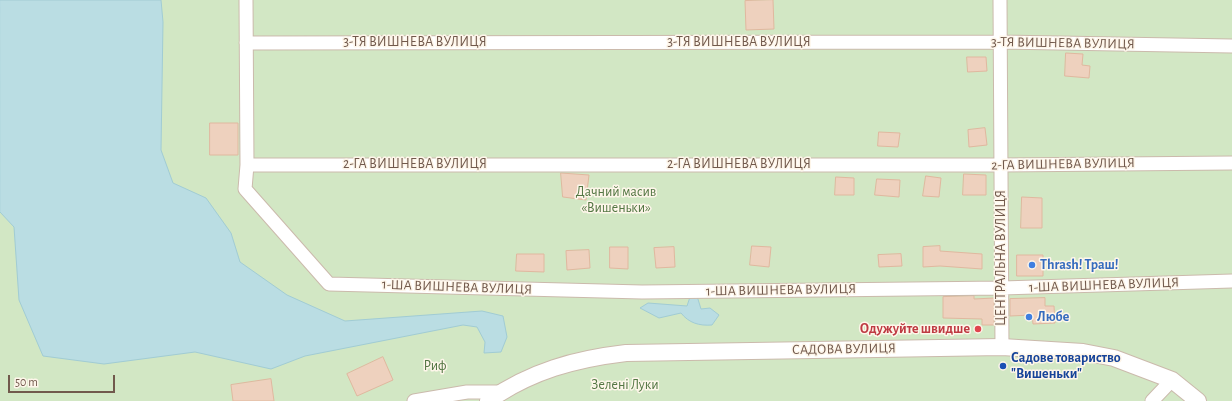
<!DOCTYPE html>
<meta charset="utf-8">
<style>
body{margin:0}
#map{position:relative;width:1232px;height:401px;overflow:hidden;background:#fbf2e4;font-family:"Alegreya Sans",sans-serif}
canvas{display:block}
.scale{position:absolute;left:8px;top:375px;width:107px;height:18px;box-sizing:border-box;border:2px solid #71594c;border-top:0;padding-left:5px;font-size:12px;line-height:14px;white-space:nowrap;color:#71594c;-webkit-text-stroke:3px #fef6ea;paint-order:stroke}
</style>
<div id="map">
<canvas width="1232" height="401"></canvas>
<div class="scale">50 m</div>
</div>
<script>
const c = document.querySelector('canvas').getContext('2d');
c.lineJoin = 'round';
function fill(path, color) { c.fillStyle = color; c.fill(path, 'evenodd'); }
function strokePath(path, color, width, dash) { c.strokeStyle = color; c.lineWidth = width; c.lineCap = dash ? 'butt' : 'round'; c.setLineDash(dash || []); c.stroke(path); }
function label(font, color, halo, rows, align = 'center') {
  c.font = font + ' "Alegreya Sans",sans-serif'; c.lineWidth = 3; c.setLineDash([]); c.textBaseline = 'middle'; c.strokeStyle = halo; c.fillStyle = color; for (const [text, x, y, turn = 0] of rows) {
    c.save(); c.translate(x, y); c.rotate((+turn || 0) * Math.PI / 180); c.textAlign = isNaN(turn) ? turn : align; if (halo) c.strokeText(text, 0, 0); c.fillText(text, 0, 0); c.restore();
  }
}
fill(new Path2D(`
 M0 0H1232V401H0Z`), '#d2e7c4');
const water = new Path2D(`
 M0 0H161L163 22 161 150 173 183 206 198 231 233 240 262 287 295 345 321 482 311 503 316 507 337 501 352 484 353 485 342 477 327 463 325 305 356 271 369 195 352 104 364 43 356 19 300 14 227 0 212Z
 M697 296 701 309 710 308 719 315 712 325C699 326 689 323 681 313L659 318 640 308 648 303 687 306 690 297Z`);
fill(water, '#badde3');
strokePath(water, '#a1ccd4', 1);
const building = new Path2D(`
 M773 0 774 29 746 30 745 1Z
 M1066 53 1083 54 1082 65 1090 66 1089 78 1065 76Z
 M967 57H986L987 71 968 72Z
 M210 123H238V155H210Z
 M985 128 987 145 969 147 968 130Z
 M879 132 900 133 898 147 878 146Z
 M561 173 589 175 586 200 563 197Z
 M964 174 986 175V195H963Z
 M926 176 941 178 939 197 923 196Z
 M836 177 854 178V195H835Z
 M877 179 900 180 899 197 875 195Z
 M1022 197 1042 198V228H1021Z
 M752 246 771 247 769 267 750 265Z
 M940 246V251L982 254V269L940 266 923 267V247Z
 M610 247H628V269L610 268Z
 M674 247 675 267 656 268 654 248Z
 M589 250 590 268 567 270 566 251Z
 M517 254H544V272L516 271Z
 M901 254 902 266 879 267 878 255Z
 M1017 255H1043V276H1017Z
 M974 296V299L994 298V325H982V319L943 318V297Z
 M1045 298V306H1054L1055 323 1033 324 1032 315 1010 316V299Z
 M383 357 393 380 357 396 347 374Z
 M271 379 274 401H233L231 385Z`);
fill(building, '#eed1be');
strokePath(building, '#e0b89f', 1);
const minor = new Path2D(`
 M246 0 247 165 245 189 329 284 642 292 1002 288 1232 281
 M1000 0 1002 347
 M246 43 1001 42 1232 46
 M247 165H1001L1232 163
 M414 401 467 392H501
 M1152 401 1172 380`);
const tertiary = new Path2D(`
 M488 401C531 371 575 359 626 353L1002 347 1083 352 1114 358 1172 380 1198 401`);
strokePath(minor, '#cbbaac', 15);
strokePath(tertiary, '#cbbaac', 18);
strokePath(minor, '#fff', 13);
strokePath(tertiary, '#fff', 16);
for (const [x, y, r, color] of [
 [1032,265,4,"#3f7fe0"],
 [1029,317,4,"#3f7fe0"],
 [978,329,4,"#e0444e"],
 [1003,366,4,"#1a4fb4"]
]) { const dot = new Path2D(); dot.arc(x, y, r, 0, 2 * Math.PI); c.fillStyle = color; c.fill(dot); strokePath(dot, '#fef6ea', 1.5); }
label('14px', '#71594c', '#fef6ea', [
 ["3-ТЯ ВИШНЕВА ВУЛИЦЯ",415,42],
 ["3-ТЯ ВИШНЕВА ВУЛИЦЯ",739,42],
 ["3-ТЯ ВИШНЕВА ВУЛИЦЯ",1063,43,1],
 ["2-ГА ВИШНЕВА ВУЛИЦЯ",415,164],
 ["2-ГА ВИШНЕВА ВУЛИЦЯ",739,164],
 ["2-ГА ВИШНЕВА ВУЛИЦЯ",1063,164,-1],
 ["ЦЕНТРАЛЬНА ВУЛИЦЯ",1001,258,-90],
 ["1-ША ВИШНЕВА ВУЛИЦЯ",1104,285,-2],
 ["1-ША ВИШНЕВА ВУЛИЦЯ",457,287,2],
 ["1-ША ВИШНЕВА ВУЛИЦЯ",781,290,-1],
 ["САДОВА ВУЛИЦЯ",844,349,-1]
]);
label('14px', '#547744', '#fef6ea', [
 ["Дачний масив",616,192],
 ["«Вишеньки»",616,208],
 ["Риф",435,366],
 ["Зелені Луки",625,385]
]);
label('bold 14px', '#366cbe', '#fef6ea', [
 ["Thrash! Траш!",1040,265],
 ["Любе",1037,317]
], 'left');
label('bold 14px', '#be3a42', '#fef6ea', [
 ["Одужуйте швидше",970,329]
], 'right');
label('bold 14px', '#164399', '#fef6ea', [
 ["Садове товариство",1011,358],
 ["\"Вишеньки\"",1011,374]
], 'left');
</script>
